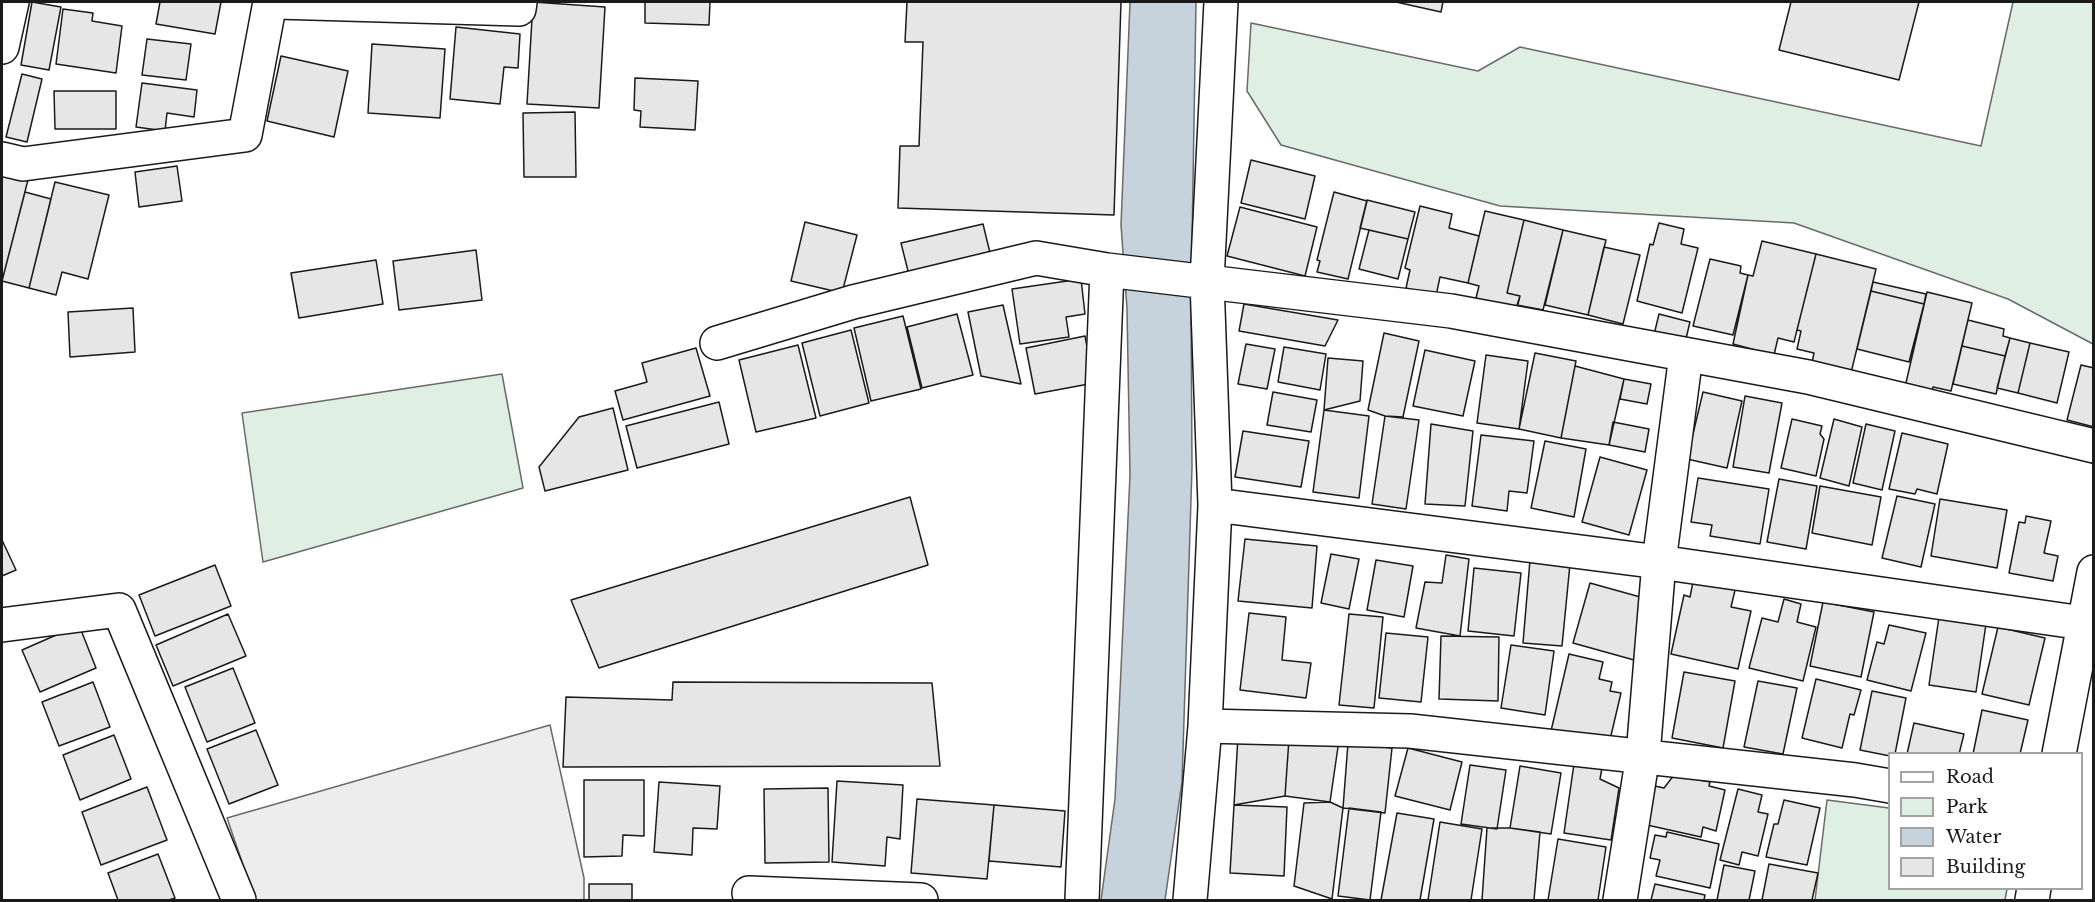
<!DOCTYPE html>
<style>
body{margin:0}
#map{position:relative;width:2095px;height:902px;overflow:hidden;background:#fff;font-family:"Libre Baskerville",serif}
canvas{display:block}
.frame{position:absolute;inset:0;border:3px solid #1a1a1a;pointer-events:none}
.legend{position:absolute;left:1888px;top:752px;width:195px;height:138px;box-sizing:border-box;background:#fff;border:2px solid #a3a3a3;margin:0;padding:8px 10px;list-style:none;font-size:18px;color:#1a1a1a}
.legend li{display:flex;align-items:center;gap:12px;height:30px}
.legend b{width:30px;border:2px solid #a3a3a3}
</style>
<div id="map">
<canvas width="2095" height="902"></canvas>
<div class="frame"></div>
<ul class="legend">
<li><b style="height:8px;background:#fff"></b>Road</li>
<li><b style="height:16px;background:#e0efe3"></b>Park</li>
<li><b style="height:16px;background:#c6d2dc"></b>Water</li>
<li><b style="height:16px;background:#e6e6e6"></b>Building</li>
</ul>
</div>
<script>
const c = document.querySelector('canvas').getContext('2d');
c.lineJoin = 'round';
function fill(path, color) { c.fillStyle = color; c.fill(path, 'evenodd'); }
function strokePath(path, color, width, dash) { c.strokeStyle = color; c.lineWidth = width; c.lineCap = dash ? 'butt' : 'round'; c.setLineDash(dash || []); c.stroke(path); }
const green = new Path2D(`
 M2013 2H2093V344L2008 299 1794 223 1500 206 1281 145 1247 91 1251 23 1478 71 1520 47 1981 146Z
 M502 374 523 488 263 562 242 413Z
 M1827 800 1889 808 1890 888 2007 889 2005 900H1815Z`);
fill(green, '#e0efe3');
strokePath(green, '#6a6a6a', 1.5);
const parking = new Path2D(`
 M550 725 584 878V900H255L227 818Z`);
fill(parking, '#ededed');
strokePath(parking, '#6a6a6a', 1.5);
const water = new Path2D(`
 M1130 2H1196L1191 301 1192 468 1182 782 1165 900H1101L1115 799 1130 475 1127 309 1121 225Z`);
fill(water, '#c6d2dc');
strokePath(water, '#6a6a6a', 1.5);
const building = new Path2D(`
 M32 2 61 7 49 70 21 65Z
 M160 2H221L215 34 156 24Z
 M533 2 605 7 599 108 527 104Z
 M645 2H710L709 25 645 23Z
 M907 2H1121L1114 215 898 208 900 146H919L923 42H905Z
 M1396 2H1443L1441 12Z
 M1791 2H1919L1899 80 1779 50Z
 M63 9 93 13 92 21 122 26 116 73 56 64Z
 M456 27 520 34 518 68 504 67 500 104 450 99Z
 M147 39 191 44 186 80 142 75Z
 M372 44 445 49 440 118 368 113Z
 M281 56 348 71 334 137 267 121Z
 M22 74 42 79 27 142 6 137Z
 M635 78 698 81 695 130 640 127 641 111 634 110Z
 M142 83 197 90 194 117 167 113 165 131 136 127Z
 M54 91H116V129H55Z
 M575 112 576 177H524L523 113Z
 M1251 160 1315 176 1305 219 1241 203Z
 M177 166 182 201 139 207 135 172Z
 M2 169 29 176 2 281Z
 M55 182 109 195 88 279 62 272 56 295 29 288Z
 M25 192 51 199 29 288 2 281Z
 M1334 192 1367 201 1348 279 1317 272 1320 261 1317 260Z
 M1367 200 1415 212 1408 239 1360 228Z
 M1420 206 1452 214 1449 228 1479 236 1468 283 1440 277 1436 296 1406 288 1410 270 1405 268Z
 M1240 207 1317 227 1305 276 1227 256Z
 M1485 211 1524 220 1507 293 1520 296 1516 312 1475 302 1479 286 1468 283Z
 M1524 220 1563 230 1543 310 1517 305 1520 296 1507 293Z
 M805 222 857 235 842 293 791 281Z
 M1659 223 1684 229 1681 244 1698 248 1682 313 1637 301 1650 244 1653 245Z
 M983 224 991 257 909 275 901 243Z
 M1369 230 1408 239 1398 279 1359 269Z
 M1563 230 1606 240 1588 315 1545 305Z
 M1762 241 1816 254 1794 342 1778 338 1774 355 1733 344 1748 275 1753 276Z
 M1604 247 1640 255 1623 324 1588 315Z
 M476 250 482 300 399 310 393 261Z
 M1816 254 1876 269 1851 373 1812 363 1814 353 1797 349 1801 331 1797 330Z
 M1710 259 1741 266 1740 273 1748 275 1733 335 1693 326Z
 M376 260 383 304 299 318 291 273Z
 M1081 279 1085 314 1066 317 1069 337 1020 344 1012 289Z
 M1873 282 1926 294 1924 304 1871 291Z
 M1871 291 1924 304 1909 362 1857 349Z
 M1927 292 1972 303 1951 391 1933 387 1932 393 1905 387Z
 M1244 304 1338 320 1325 346 1239 331Z
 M1003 305 1021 384 981 376 968 312Z
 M133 308 135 352 70 357 68 312Z
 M957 314 973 375 922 388 907 327Z
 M1659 314 1690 322 1683 351 1652 343Z
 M903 316 921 389 871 401 854 328Z
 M1968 320 2004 329 2003 336 2010 338 2005 356 1962 346Z
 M851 330 869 403 820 416 802 343Z
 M1384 333 1419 341 1403 417 1385 416 1368 410Z
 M1085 336 1094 383 1035 394 1026 348Z
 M2010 338 2030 343 2018 393 1997 388Z
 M2030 343 2069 352 2057 403 2018 393Z
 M1246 344 1275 349 1267 389 1238 384Z
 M798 345 816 418 756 432 739 360Z
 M1962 346 2005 356 1996 394 1953 384Z
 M1284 347 1326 354 1320 390 1278 382Z
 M696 348 710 396 623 420 615 391 647 382 642 363Z
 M1425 350 1475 361 1463 416 1413 406Z
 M1535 353 1576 361 1561 438 1519 429Z
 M1486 355 1528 361 1519 429 1477 423Z
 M1328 358 1363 361 1360 401 1324 410Z
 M2081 365 2094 368V427L2067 420Z
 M1575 366 1624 379 1609 445 1561 438Z
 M1624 379 1651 384 1647 404 1620 399Z
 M1273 392 1317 400 1311 432 1267 425Z
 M1703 392 1742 401 1727 468 1687 459Z
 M1745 396 1782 403 1769 473 1733 467Z
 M719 402 729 444 637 468 626 426Z
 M613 408 628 470 545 491 539 467 579 417Z
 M1324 410 1369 416 1359 498 1313 492Z
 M1385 416 1419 420 1406 509 1372 504Z
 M1792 419 1822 426 1820 434 1824 439 1816 476 1781 468Z
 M1834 419 1862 427 1849 486 1820 478Z
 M1613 422 1649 429 1645 452 1609 445Z
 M1431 424 1473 431 1465 506 1425 504Z
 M1866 424 1895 431 1882 490 1853 483Z
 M1243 431 1309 441 1301 487 1235 477Z
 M1902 433 1948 444 1937 494 1917 489 1915 494 1889 489Z
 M1481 435 1534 441 1527 493 1509 491 1507 511 1472 506Z
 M1545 441 1586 449 1574 517 1531 508Z
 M1600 457 1647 470 1629 535 1582 522Z
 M1698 478 1769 489 1760 544 1710 536 1712 525 1691 522Z
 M1779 479 1817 486 1806 549 1767 542Z
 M1820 486 1881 497 1872 545 1812 533Z
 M1897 496 1935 504 1921 567 1882 558Z
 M910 497 928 565 599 668 571 600Z
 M1940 499 2007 510 1997 568 1931 556Z
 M2026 516 2051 521 2044 553 2058 556 2053 581 2009 573 2019 522 2025 523Z
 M1245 539 1317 546 1312 608 1238 601Z
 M2 540 16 570 2 576Z
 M1331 554 1359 559 1349 609 1321 603Z
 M1446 555 1469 559 1460 636 1416 628 1425 582 1442 583Z
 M1376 560 1413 566 1404 617 1367 610Z
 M1530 560 1570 564 1562 646 1523 643Z
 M215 565 231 606 155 636 139 595Z
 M1474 568 1521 573 1514 636 1468 631Z
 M1694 577 1736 586 1731 607 1751 611 1738 669 1671 654 1684 595 1690 597Z
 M1590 583 1651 600 1634 660 1573 643Z
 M1784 599 1801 604 1797 622 1816 627 1803 681 1749 668 1762 618 1778 622Z
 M1823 602 1874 612 1861 677 1810 666Z
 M1249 613 1286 617 1282 660 1311 663 1306 698 1240 690Z
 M228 614 246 656 173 686 156 645Z
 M1349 614 1383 617 1374 708 1339 705Z
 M1939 617 1986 624 1976 692 1929 685Z
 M79 625 96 668 40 692 22 650Z
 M1889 625 1926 633 1911 691 1867 680 1877 642 1884 644Z
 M1998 627 2045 638 2029 705 1982 694Z
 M1386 633 1428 637 1421 702 1379 698Z
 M1441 636 1499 637 1498 701 1439 699Z
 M1511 645 1554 651 1545 715 1501 708Z
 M1569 654 1603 662 1599 679 1612 682 1610 691 1621 693 1609 744 1551 731Z
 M233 668 255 723 207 742 185 687Z
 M1684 672 1735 681 1723 748 1672 738Z
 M1816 679 1861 690 1854 715 1850 714 1842 748 1802 738Z
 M1758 681 1797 688 1783 754 1744 747Z
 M93 682 110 727 59 746 42 702Z
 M673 682 932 683 940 766 563 767 566 697 672 700Z
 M1872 691 1906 698 1895 754H1890V756L1860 750Z
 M1982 710 2028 720 2020 754H1973Z
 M1914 723 1964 734 1959 754H1907Z
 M256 730 278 785 229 804 207 749Z
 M114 735 131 779 80 800 63 755Z
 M1238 736 1289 739 1285 796 1234 805Z
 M1289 739 1339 740 1330 802 1285 796Z
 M1348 743 1392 748 1385 813 1343 808Z
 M1408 748 1462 762 1450 810 1395 796Z
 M1574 764 1602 768 1600 779 1619 788 1611 840 1564 833Z
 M1470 765 1506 770 1497 829 1461 824Z
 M1520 766 1561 773 1551 834 1510 828Z
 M1674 775 1710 782 1709 786 1725 790 1716 831 1703 827 1701 837 1647 825 1655 786 1664 788Z
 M584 780H644V836L623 835 622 856 584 857Z
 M837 781 903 785 900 839 887 837 885 866 832 862Z
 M659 782 720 786 717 829 693 828 692 855 654 852Z
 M147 787 167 840 101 865 82 812Z
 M828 788 829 862 765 863 764 789Z
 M1738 789 1762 795 1758 812 1768 814 1758 856 1742 852 1739 865 1720 860Z
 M917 799 994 805 987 879 911 873Z
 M1784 800 1820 808 1807 865 1766 857 1774 824H1778Z
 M1330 802 1343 808 1332 899 1294 886 1304 803Z
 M994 805 1065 811 1061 867 989 861Z
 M1234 805 1287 807 1284 876 1230 873Z
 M1349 808 1381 812 1370 900 1338 896Z
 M1397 813 1434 819 1420 900H1381Z
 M1440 822 1482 829 1471 900H1428Z
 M1487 828H1510L1540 832 1534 900H1482Z
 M1667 832 1719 844 1710 888 1656 876 1660 860 1650 858 1655 835 1666 837Z
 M1558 839 1606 847 1598 900H1548Z
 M158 854 175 898 169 900H118L108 873Z
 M1769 864 1818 873 1812 900H1762Z
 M1724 865 1755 871 1749 900H1717Z
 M589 884H632V900H589Z
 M1655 884 1705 895 1704 900H1651Z`);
fill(building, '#e6e6e6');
strokePath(building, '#1a1a1a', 1.5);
const minor = new Path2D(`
 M277 2 519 9 520 2
 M2 47 12 2
 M2 159 23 164 245 135 270 2
 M717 343 853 302 1036 258 1107 270 1451 311 1808 377 2094 446
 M1215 505 1659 562 2083 623 2094 627
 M2 625 119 610 239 900
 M1205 726 1410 731 1855 780 1890 786
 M2059 754 2094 572
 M749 893 921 900
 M1082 900 1107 270
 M1190 900 1205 726 1215 505 1207 281 1221 2
 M1620 900 1643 755 1659 562 1686 355
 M2032 900 2034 888`);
strokePath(minor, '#1a1a1a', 36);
strokePath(minor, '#fff', 33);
</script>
